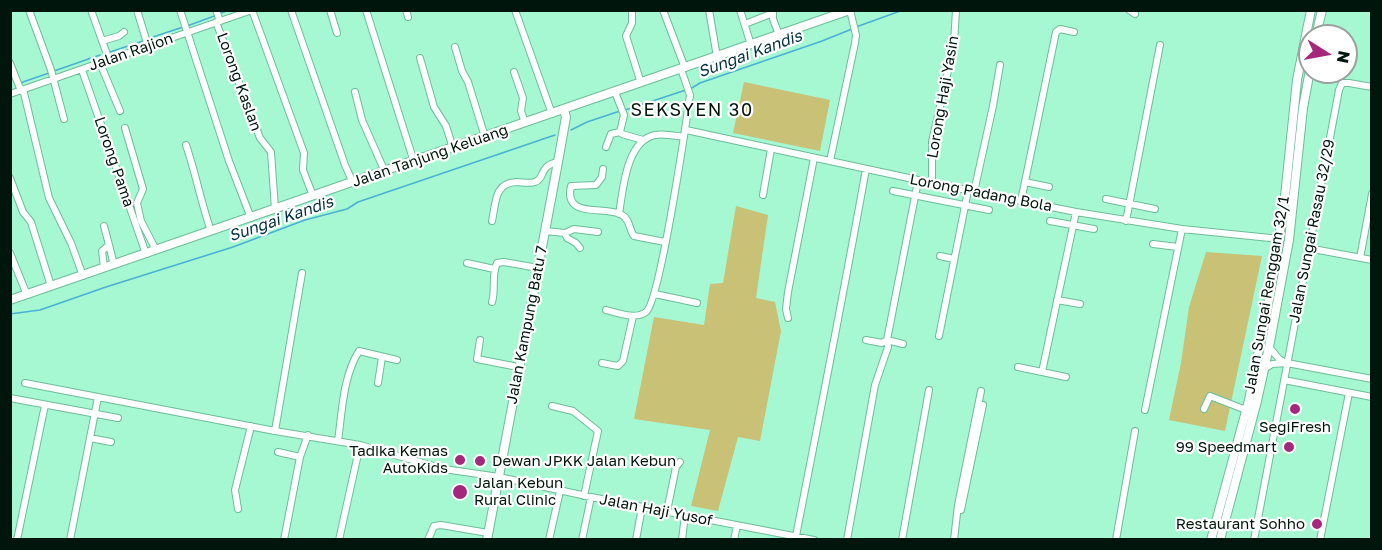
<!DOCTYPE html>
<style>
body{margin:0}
#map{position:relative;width:1382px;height:550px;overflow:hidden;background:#a6f8d2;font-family:"Golos Text",sans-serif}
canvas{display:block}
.frame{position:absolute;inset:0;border:12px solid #00160c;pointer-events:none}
.north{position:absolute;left:1298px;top:24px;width:60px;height:60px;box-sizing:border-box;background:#fff;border:2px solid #99a29e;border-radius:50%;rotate:101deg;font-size:16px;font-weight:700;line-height:24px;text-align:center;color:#00160c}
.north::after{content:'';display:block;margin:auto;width:21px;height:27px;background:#a4297d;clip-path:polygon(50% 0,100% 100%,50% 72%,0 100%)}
</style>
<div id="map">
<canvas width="1382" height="550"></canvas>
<div class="frame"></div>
<div class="north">N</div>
</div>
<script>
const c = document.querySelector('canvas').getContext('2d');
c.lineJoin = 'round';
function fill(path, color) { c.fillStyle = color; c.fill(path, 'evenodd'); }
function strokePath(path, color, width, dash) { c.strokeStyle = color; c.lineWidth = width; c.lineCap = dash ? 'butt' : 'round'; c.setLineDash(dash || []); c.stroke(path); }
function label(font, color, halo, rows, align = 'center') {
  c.font = font + ' "Golos Text",sans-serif'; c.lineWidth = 4.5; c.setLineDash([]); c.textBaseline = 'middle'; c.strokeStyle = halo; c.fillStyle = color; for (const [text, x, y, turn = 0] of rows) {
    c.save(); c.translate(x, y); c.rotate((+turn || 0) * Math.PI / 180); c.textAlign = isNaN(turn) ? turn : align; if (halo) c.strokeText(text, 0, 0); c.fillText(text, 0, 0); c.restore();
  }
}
fill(new Path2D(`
 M744 82 830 100 820 151 733 133Z
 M736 206 768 215 756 298 775 302 781 331 760 441 738 437 718 511 691 506 710 430 634 419 654 317 704 325 710 284 723 283Z
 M1206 252 1262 256 1225 431 1169 420 1181 363 1189 307Z`), '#c8c176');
strokePath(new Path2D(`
 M221 13 230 10
 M187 26 217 15
 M856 27 903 10
 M147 39 183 27
 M110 52 143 41
 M54 71 100 55
 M20 83 49 73
 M690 89 700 83 822 41 852 29
 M625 110 686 90
 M571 130 587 122 620 111
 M10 314 40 310 106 287 233 247 305 220 347 209 358 202 555 135`), '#4bb0d3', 1.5);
const street = new Path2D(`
 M29 10 51 70 64 119
 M91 10 109 60
 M137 10 148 46
 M180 10 229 161 251 218
 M216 10 220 21
 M252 10 304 153 303 170 313 196
 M291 10 345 165 353 183
 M330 10 337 33
 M366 10 414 162
 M406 10 408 17
 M515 10 552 114
 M632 10V23L626 36 641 83
 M663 10 685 68
 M709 10 717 57
 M740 10 751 45
 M773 10V19L779 35
 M1129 10 1135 14
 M216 22 260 138 271 152 275 209
 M745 24 773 13
 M102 41 119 36 124 32
 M455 47 462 71 468 82 485 137
 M420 58 434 107 446 126 453 148
 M10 63 19 86 24 93 49 198 71 243 83 276
 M100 63 120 111
 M82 70 146 254
 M514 72 523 98 521 111 525 123
 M355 92 362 120 385 172
 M615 92 624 115 620 132 622 134 643 140
 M10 94 252 10
 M125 128 143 189 137 203 141 221 156 250
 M686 130 932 183 1076 212 1182 229 1280 239
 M186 145C196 174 201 203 211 231
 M606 147 611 134 620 132
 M830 161 855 43 856 35 850 10
 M603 169 602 177 596 185 571 186C563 220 606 205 622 215 630 219 629 230 634 236L665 242
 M10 178 23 212 31 222 51 286
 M1025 182 1049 187
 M932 183V142L954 44 956 10
 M893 191 989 210
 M974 192 993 106 1000 65
 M763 195 771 149
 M1106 199 1155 209
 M1021 201 1056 32 1060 29 1074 32
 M619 214C623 190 626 141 655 135 664 133 676 136 684 137
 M492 221C496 203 494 183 516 182 522 182 530 184 535 182 546 178 538 166 558 162
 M1050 221 1094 229
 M1126 221 1160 45
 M104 226 109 245
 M545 231 565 233 574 229 598 232
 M565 233 567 238 576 243 580 248
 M1153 244 1178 247
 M1308 248 1372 260
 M10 253 27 295
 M940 256 954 259
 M1360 258 1372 194
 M467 263 494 269
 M104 268 102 251 109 245 114 265
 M655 294 697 303
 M1057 300 1080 304
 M492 302C496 289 491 276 497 263L504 262 538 268
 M606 310C618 313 636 320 646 312 660 301 686 124 690 95L681 69
 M788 318 786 309 788 292 814 158
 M939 336 968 191
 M480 340 477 359 518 367
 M866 340 882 343 887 340 903 344
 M1269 347 1279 359 1286 363
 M602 363 618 366 623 361 633 316
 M1018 367 1066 377
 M1264 369 1272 364 1287 363 1372 379
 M1042 372 1076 212
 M1284 380 1372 397
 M25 383 275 431 360 445 444 469 499 477 591 497 814 540
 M378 383 382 357
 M10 398 118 418
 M552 406 573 411 598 431 584 496
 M1204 409 1210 396 1246 410
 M1145 410 1182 229
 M275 431 302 273
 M90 438 111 442
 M338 441C342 412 343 376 359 351L397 360
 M278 452 300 457
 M238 509 235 490 251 426
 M961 510 983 405
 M667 511 676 467 680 462
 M796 536C820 414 844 291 866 169
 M17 540 45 405
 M70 540 98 397
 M284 540 300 457 308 435
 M339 540 360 445
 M428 540 434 526 441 525 488 533
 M549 540 560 491
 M582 540 591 497
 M636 540 642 507
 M682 540 685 515
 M734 540 737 525
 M847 540 875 385 888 347 887 340 918 181
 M902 540 929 390
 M954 540 958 505 981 391
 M1116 540 1135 431
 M1254 540 1339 90 1342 83H1349L1372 87
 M1320 540 1349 393`);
const secondary = new Path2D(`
 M1316 36 1322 10
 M10 300 850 10
 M487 540 558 162 566 117 564 110
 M1211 540 1249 400 1270 294 1284 206 1297 80 1311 10
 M1220 540 1257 401 1269 347 1289 240 1303 108 1310 70`);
strokePath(street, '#6dbd9a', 8);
strokePath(secondary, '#6dbd9a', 10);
strokePath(street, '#fff', 6);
strokePath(secondary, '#fff', 8);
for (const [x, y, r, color] of [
 [1295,409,6,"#a4297d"],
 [1289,447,6,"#a4297d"],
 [460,460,6,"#a4297d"],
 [480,461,6,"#a4297d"],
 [460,492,8,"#a4297d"],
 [1317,524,6,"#a4297d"]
]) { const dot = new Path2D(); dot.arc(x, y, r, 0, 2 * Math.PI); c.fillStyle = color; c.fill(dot); strokePath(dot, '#fff', 2); }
label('15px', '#00160c', '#fff', [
 ["Jalan Rajion",131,52,-19],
 ["Lorong Kaslan",239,82,70],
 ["Lorong Haji Yasin",943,97,-80],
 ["Jalan Tanjung Keluang",430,156,-19],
 ["Lorong Pama",114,162,71],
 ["Lorong Padang Bola",981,193,11],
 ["Jalan Sungai Rasau 32/29",1312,231,-79],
 ["Jalan Sungai Renggam 32/1",1267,295,-80],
 ["Jalan Kampung Batu 7",527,325,-79],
 ["Jalan Haji Yusof",656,510,11]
]);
label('15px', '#00160c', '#fff', [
 ["SegiFresh",1295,427,"center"],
 ["99 Speedmart",1277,447],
 ["Tadika Kemas",448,451],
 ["AutoKids",448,468],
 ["Dewan JPKK Jalan Kebun",492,461,"left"],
 ["Jalan Kebun",474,483,"left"],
 ["Rural Clinic",474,500,"left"],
 ["Restaurant Sohho",1305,524]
], 'right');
label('italic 16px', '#023241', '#fff', [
 ["Sungai Kandis",750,54,-20],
 ["Sungai Kandis",281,219,-19]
]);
c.letterSpacing = '1.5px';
label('18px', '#00160c', '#fff', [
 ["SEKSYEN 30",692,110]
]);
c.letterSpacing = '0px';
</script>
